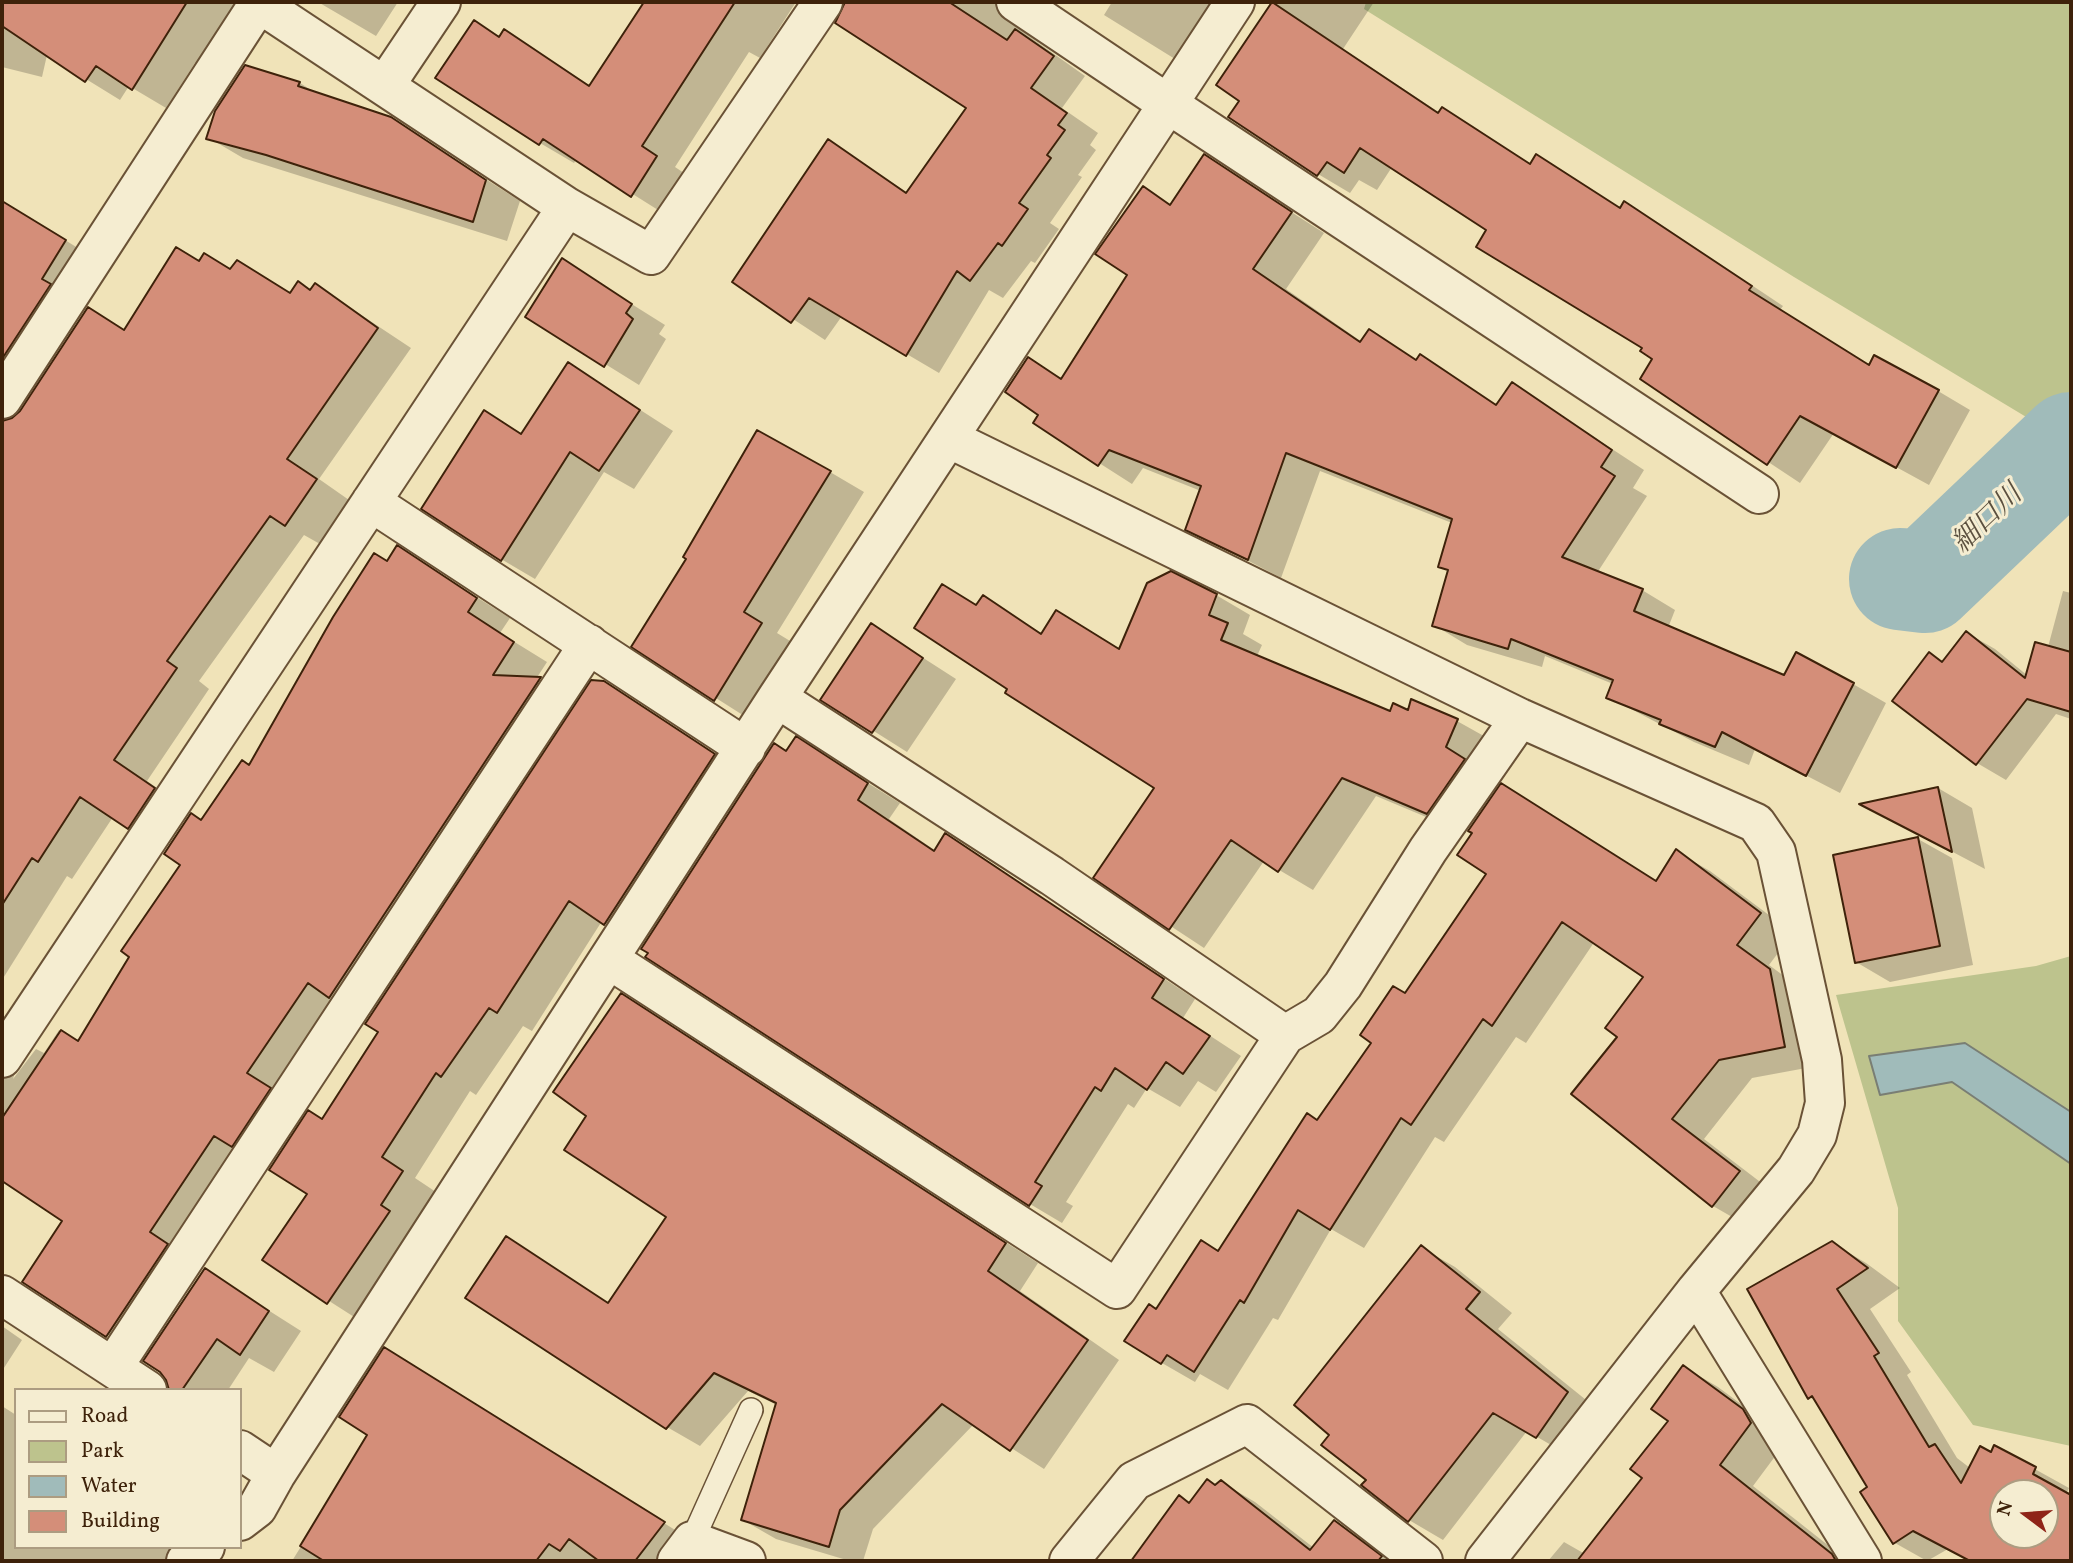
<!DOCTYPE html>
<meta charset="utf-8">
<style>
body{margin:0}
#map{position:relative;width:2073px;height:1563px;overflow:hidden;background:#f0e3b8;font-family:Vollkorn,serif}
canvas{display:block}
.frame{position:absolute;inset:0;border:4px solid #3e220a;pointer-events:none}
.legend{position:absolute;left:14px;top:1388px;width:228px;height:161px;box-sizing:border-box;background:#f5edd1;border:2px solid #ac9c81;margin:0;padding:9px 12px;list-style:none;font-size:21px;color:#3e220a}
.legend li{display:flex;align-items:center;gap:14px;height:35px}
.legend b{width:35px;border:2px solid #ac9c81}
.north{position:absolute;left:1989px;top:1479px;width:70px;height:70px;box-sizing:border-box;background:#f5edd1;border:2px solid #ac9c81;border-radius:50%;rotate:286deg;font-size:19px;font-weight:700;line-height:28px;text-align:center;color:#3e220a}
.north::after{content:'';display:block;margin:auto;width:24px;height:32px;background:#8f2418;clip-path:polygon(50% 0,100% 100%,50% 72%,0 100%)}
</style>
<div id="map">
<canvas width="2073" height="1563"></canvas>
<div class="frame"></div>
<ul class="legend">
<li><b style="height:9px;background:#f5edd1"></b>Road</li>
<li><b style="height:19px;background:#bdc38d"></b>Park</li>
<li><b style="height:19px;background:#a0bbba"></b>Water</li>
<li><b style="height:19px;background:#d48e79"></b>Building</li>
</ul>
<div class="north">N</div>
</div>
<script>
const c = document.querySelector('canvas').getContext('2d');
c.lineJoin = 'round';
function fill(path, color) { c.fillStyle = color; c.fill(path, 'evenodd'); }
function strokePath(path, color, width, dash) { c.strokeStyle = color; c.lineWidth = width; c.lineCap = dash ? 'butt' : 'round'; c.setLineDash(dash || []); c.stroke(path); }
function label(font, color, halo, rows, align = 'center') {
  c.font = font + ' Vollkorn,"Noto Serif JP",serif'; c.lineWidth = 6; c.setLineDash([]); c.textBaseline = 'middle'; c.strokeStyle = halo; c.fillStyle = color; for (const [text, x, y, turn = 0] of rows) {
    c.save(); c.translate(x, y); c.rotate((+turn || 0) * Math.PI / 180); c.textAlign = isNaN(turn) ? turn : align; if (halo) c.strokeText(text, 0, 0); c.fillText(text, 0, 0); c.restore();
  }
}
fill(new Path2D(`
 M1366 2H2071V444L1794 277 1364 9Z
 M2071 956V1112L1965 1043 1869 1056 1880 1094 1952 1082 2071 1164V1446L1973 1425 1898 1321V1208L1836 995 2036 966Z`), '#bdc38d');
const water = new Path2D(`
 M1965 1043 2071 1112V1164L1952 1082 1880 1095 1869 1056Z`);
fill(water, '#a0bbba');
strokePath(water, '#797e74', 2);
fill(new Path2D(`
 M2 2H245L204 68 195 63 166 108 129 86 120 100 47 55 42 77 2 67Z
 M318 2H398L376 36Z
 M646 2H796L760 58 749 52 675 167 690 177 666 215 577 159 574 163 540 143 474 22 501 37 505 32 591 86Z
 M863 2H1032L1016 27 1085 76 1062 108 1098 133 1090 145 1096 150 1078 175 1082 177 1050 223 1059 229 1035 263 1031 261 1003 298 989 290 939 373 842 316 825 340 735 281 828 141 908 193 969 107 846 27Z
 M1112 2H1212L1175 59 1104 15Z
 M1274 2H1374L1343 49 1440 113 1443 109 1531 164 1569 175 1621 209 1624 204 1657 222 1783 306 1780 310 1870 366 1938 391 1970 410 1929 485 1834 433 1800 483 1643 379 1655 359 1644 348 1489 229 1392 167 1377 190 1359 180 1350 193 1318 174 1242 100 1218 85Z
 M246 67 300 83 319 95 390 118 520 201 507 241 243 158 209 138Z
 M1204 156 1324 233 1286 289 1362 342 1369 331 1417 360 1420 356 1498 406 1513 384 1644 470 1633 488 1647 496 1597 573 1642 590 1675 610 1668 628 1785 678 1853 684 1886 703 1840 793 1755 749 1749 765 1694 742 1608 697 1613 684 1545 656 1542 667 1467 645 1434 625 1449 571 1440 566 1452 523 1320 471 1281 578 1188 529 1201 491 1143 468 1132 484 1035 422 1041 414 1028 359 1063 379 1129 274 1144 189 1172 205Z
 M2 201 94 258 2 403Z
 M563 261 665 325 659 334 666 339 639 385 528 316Z
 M200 263 231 271 291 294 312 291 316 285 411 348 319 479 349 500 320 544 304 535 199 681 209 689 147 781 187 809 162 847 113 817 72 879 67 876 2 980V482L37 426 126 331Z
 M569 364 673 431 634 489 604 472 535 579 501 559 485 413 522 435Z
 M830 472 864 492 777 633 795 644 749 719 634 646Z
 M398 548 510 618 500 633 547 662 536 679 573 698 141 1355 24 1281 65 1220 2 1179V1021L32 1042 17 1066 13 1079 36 1049 44 1053 59 1030 80 1042 183 865 202 821 250 767Z
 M2063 591 2071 593V719L2056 714 2006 780 1977 763 1895 701 1930 654 1944 662 1967 633 1995 649 2028 676 2048 647Z
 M1216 595 1250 615 1243 634 1262 645 1257 656 1391 713 1409 712 1412 702 1457 721 1491 740 1462 832 1376 796 1313 890 1264 861 1204 948 1096 877 1156 788 1010 688 977 606 983 598 1043 634 1121 650Z
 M872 625 956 679 907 752 823 699Z
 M603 683 748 775 639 943 602 921 532 1031 523 1026 476 1095 470 1091 415 1178 436 1192 362 1322 265 1260 309 1194 323 1121Z
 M797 739 900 803 889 819 936 851 946 835 1195 999 1183 1018 1241 1056 1216 1092 1198 1081 1180 1107 1147 1088 1134 1108 1128 1104 1066 1202 1073 1206 1062 1223 1030 1204 787 753Z
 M1938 788 1972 808 1985 869 1896 822Z
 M1918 839 1952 858 1973 965 1890 982 1856 962Z
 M1677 852 1710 871 1793 933 1769 965 1803 990 1817 1066 1752 1078 1704 1139 1772 1191 1746 1225 1713 1206 1574 1094 1620 1037 1646 976 1595 941 1526 1043 1516 1037 1444 1142 1435 1137 1364 1248 1331 1229 1278 1320 1273 1318 1228 1390 1200 1374 1195 1382 1162 1363 1157 1311 1219 1253 1318 1122 1489 874 1657 882Z
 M621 995 1038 1263 1020 1291 1119 1360 1044 1469 974 1424 873 1529 863 1561H850L776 1539 743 1520 777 1405 748 1391 700 1446 667 1427 506 1238 609 1303 669 1216 588 1115Z
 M1832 1243 1866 1263 1900 1288 1870 1309 1911 1372 1907 1375 1957 1458 1970 1468 1991 1454 1995 1447 2069 1488 2066 1494 2071 1497V1561H1971L1948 1549 1927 1561 1895 1543 1870 1488 1818 1402 1809 1397ZM2003 1493H2045V1535H2003Z
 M1422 1248 1455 1267 1512 1313 1498 1329 1601 1412 1570 1456 1527 1431 1443 1540 1409 1520 1364 1485 1368 1480 1331 1434Z
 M205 1270 301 1331 274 1372 249 1358 228 1390H170L168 1379 145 1361Z
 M2 1326 22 1340 2 1371Z
 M1684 1367 1718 1387 1777 1431 1785 1443 1753 1486 1848 1561H1548L1564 1542 1585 1554 1644 1478 1670 1421Z
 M417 1369 696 1543 682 1561H292L370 1435Z
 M2 1406 16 1415V1547H202L198 1561H2Z
 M1221 1482 1255 1502 1314 1548 1335 1522 1394 1561H1131L1180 1497 1190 1504Z`), '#0003');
strokePath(new Path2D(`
 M1900 579 1925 582 2071 443`), '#a0bbba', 102);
const building = new Path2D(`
 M2 2H187L132 90 96 66 85 82 2 26Z
 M644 2H735L642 146 657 156 631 197 543 139 539 145 435 78 474 20 499 37 504 29 589 86Z
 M845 2H949L1007 40 1015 29 1054 56 1031 88 1067 113 1058 125 1065 130 1047 155 1051 158 1019 203 1028 209 1002 246 998 243 970 281 957 271 906 356 809 298 791 323 732 282 828 139 906 193 966 108 835 23Z
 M1272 2 1438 113 1442 107 1530 164 1536 154 1620 208 1624 201 1752 286 1749 290 1869 365 1874 355 1939 390 1896 468 1800 416 1767 465 1640 379 1652 359 1640 351 1642 348 1476 247 1486 230 1360 148 1344 173 1327 162 1317 176 1228 117 1239 101 1216 85Z
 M245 65 300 82 298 86 391 117 486 180 473 222 266 155 206 139 215 111Z
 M1204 154 1292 212 1253 269 1360 342 1369 329 1416 360 1420 354 1496 405 1512 382 1612 450 1601 467 1615 476 1562 557 1643 589 1634 611 1784 675 1796 652 1854 683 1806 776 1722 732 1715 747 1659 724 1661 720 1606 698 1613 680 1511 639 1508 649 1432 626 1448 570 1438 567 1452 519 1286 453 1248 560 1185 530 1201 486 1109 450 1098 466 1033 423 1038 415 1005 392 1028 357 1061 379 1127 275 1095 254 1143 186 1170 205Z
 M2 201 66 240 42 279 51 284 2 359Z
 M176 247 199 261 204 253 230 269 237 260 290 293 298 281 310 290 315 283 378 328 287 459 317 479 285 526 270 516 167 661 177 668 114 760 155 788 128 829 80 797 38 862 32 858 2 905V421L12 418 20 411 88 307 124 330Z
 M562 258 632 304 626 313 633 319 604 367 525 317Z
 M568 362 640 410 599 471 570 452 501 561 421 509 484 410 521 434Z
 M757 430 831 471 744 612 762 623 714 701 631 647 686 559 683 557Z
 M397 545 477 598 468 612 514 642 493 675 541 677 329 998 308 983 247 1073 271 1088 232 1147 214 1136 150 1232 168 1244 106 1337 22 1282 62 1221 2 1181V1118L61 1030 78 1041 129 957 121 951 180 865 164 854 191 813 201 820 242 760 249 765 333 617 374 553 387 561Z
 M1171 571 1217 594 1209 615 1228 623 1221 640 1390 711 1393 703 1408 710 1411 699 1458 719 1446 747 1465 759 1427 814 1342 778 1278 872 1231 840 1169 930 1093 878 1154 788 1005 693 1007 689 914 628 942 584 976 605 983 595 1041 634 1056 610 1119 649 1147 583Z
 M871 623 923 658 872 733 820 700Z
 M1966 631 2025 678 2035 642 2071 652V712L2027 699 1976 765 1892 701 1929 652 1942 662Z
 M591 680 604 681 715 754 604 925 569 901 497 1013 489 1008 441 1077 436 1073 382 1157 403 1171 381 1205 390 1211 327 1304 262 1260 307 1194 269 1170 308 1110 322 1119 378 1032 365 1024Z
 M796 736 868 783 858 800 934 851 945 833 1164 979 1152 998 1210 1036 1183 1074 1166 1062 1147 1090 1115 1068 1101 1091 1095 1087 1035 1182 1042 1186 1029 1206 645 957 648 953 641 949 774 743 786 751Z
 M1501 783 1656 881 1676 849 1761 913 1737 945 1770 969 1785 1047 1719 1060 1672 1119 1740 1171 1712 1207 1571 1094 1617 1037 1605 1028 1643 977 1562 922 1492 1026 1483 1019 1411 1125 1401 1118 1330 1230 1298 1210 1244 1303 1240 1300 1194 1372 1167 1355 1161 1364 1124 1341 1149 1304 1156 1309 1201 1240 1218 1251 1307 1113 1317 1120 1371 1043 1360 1035 1393 986 1405 993 1486 874 1457 855 1472 833 1468 831Z
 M1938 787 1952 852 1859 804Z
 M1918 837 1940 946 1855 963 1833 855Z
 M621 993 1006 1243 988 1271 1088 1340 1010 1451 942 1404 840 1510 829 1547 741 1520 776 1403 714 1373 666 1429 465 1298 506 1236 608 1303 666 1217 564 1150 586 1116 553 1092Z
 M1832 1241 1868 1268 1837 1289 1879 1353 1874 1356 1929 1447 1935 1444 1961 1483 1980 1446 1991 1452 1994 1445 2036 1467 2033 1474 2071 1495V1561H1970L1913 1531 1893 1544 1860 1492 1867 1487 1812 1396 1808 1399 1747 1289ZM2003 1493H2045V1535H2003Z
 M1421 1245 1480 1292 1466 1309 1568 1392 1536 1438 1493 1413 1408 1522 1361 1485 1366 1480 1321 1445 1329 1435 1294 1405Z
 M205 1268 269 1311 240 1355 217 1339 182 1390H169L166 1380 160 1372 143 1361Z
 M384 1347 665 1522 635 1561H599L569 1539 560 1551 549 1544 536 1561H324L300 1546 367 1435 339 1417Z
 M1683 1365 1743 1409 1751 1423 1720 1465 1832 1554 1836 1561H1577L1642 1478 1630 1469 1668 1421 1651 1409Z
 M1207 1479 1215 1485 1221 1480 1310 1550 1334 1520 1382 1556 1378 1561H1131L1179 1495 1189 1503Z`);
fill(building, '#d48e79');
strokePath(building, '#3e220a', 2);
const lane = new Path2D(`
 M692 1541 751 1410`);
const street = new Path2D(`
 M257 2 567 207 651 255 823 2
 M1016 2 1168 104 1235 2
 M386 84 441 2
 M2 399 259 3
 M948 438 1520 718 1756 823 1776 852 1822 1060 1825 1103 1817 1135 1796 1170 1696 1291 1485 1561
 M371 502 746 748
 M610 960 1117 1289 1285 1035 1052 876 777 698
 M1285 1035 1319 1015 1343 985 1428 850 1520 718
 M2 1058 567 207
 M1696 1291 1862 1561
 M2 1295 147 1390
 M113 1367 589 644
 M240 1450 276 1474
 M240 1521 257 1508 276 1474 777 698 1168 104 1759 494
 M186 1561 205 1547
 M677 1561 692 1541 746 1561
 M1069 1561 1134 1481 1247 1424 1423 1561`);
strokePath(lane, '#6a5236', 26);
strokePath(street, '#6a5236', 42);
strokePath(lane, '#f5edd1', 23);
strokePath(street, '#f5edd1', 38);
label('italic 28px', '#5b503f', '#f5edd1', [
 ["細口川",1989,521,-44]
]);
</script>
